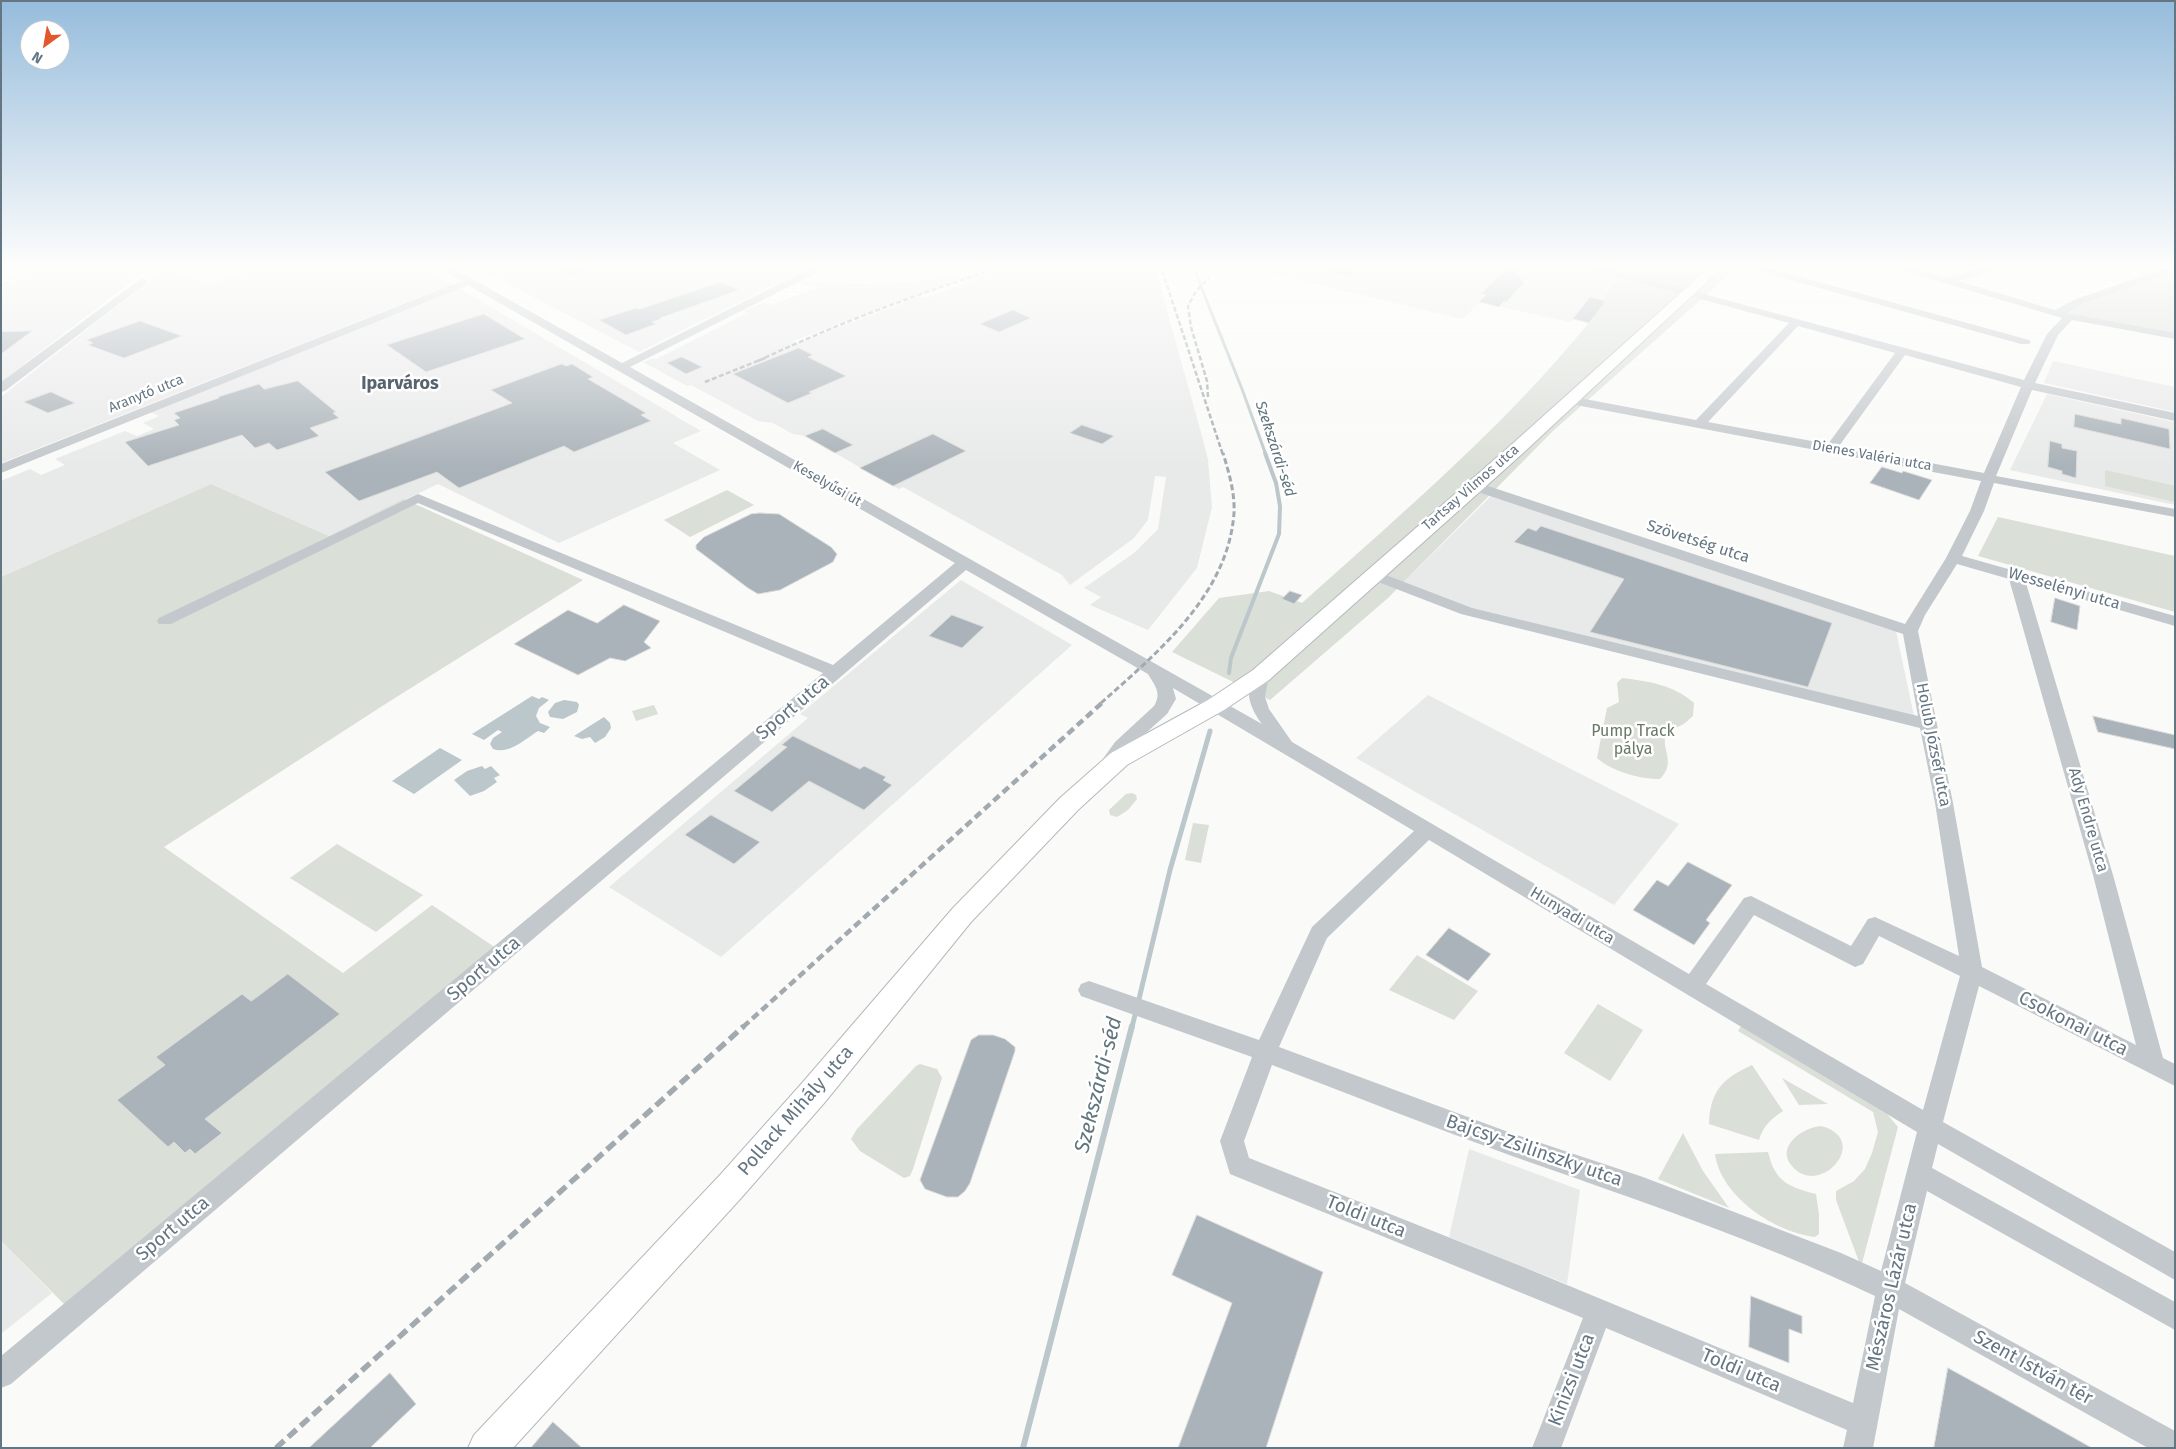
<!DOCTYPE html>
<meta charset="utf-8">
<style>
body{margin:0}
#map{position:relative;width:2176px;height:1449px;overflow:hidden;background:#fafaf8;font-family:"Fira Sans",sans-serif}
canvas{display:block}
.frame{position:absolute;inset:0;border:2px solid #657683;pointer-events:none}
.north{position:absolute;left:20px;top:20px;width:50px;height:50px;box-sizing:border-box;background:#fff;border:1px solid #c1c8cd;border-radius:50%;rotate:212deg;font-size:14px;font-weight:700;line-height:20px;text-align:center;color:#657683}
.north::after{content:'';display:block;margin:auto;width:18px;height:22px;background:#e4572e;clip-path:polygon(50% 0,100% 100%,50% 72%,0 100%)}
</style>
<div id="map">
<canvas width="2176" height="1449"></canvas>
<div class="frame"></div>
<div class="north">N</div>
</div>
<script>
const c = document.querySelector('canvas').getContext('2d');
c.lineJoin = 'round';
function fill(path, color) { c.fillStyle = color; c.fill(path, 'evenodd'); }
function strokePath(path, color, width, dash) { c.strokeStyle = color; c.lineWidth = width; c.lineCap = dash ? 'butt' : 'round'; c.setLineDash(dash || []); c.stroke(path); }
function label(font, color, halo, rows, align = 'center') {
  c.font = font + ' "Fira Sans",sans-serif'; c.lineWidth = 5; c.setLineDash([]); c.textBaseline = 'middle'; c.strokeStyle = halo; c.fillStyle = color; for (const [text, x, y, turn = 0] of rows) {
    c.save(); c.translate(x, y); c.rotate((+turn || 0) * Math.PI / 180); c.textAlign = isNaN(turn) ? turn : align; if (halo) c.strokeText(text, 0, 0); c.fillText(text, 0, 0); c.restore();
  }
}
fill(new Path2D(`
 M269 264H420L452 284 1 463V397L165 268 205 283H212Z
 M470 264H816L639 352Z
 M1015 264H1154L1202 436 1208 460 1212 507 1197 568 1148 630 1090 605 1101 597 1084 588 1134 553 1158 529 1166 477 1155 476 1148 520 1134 538 1070 585 1062 575 903 487 899 489 893 486 805 436 793 434 773 423 758 421 691 385 687 386 643 362 654 358 656 359 747 313 743 311 763 303 770 305 820 287 801 284 804 282 868 284 920 281 955 276 959 279 793 341 796 344 920 296 925 298Z
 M1232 264H1545L1618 279 1605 296 1606 301 1589 323 1573 319 1570 322 1479 302 1463 319Z
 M149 268 1 382V289L29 271Z
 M457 287 701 431 673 443 720 470 559 543 438 484 329 536 211 484 1 577V481L30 469 41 475 65 465 55 459 125 431 137 436 154 429 143 423 159 416 150 412Z
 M2053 361 2175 387V412L2044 383Z
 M2047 394 2175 422V505L2010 470Z
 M1493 494 1896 631 1914 716 1462 606 1403 583Z
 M961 580 1072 645 721 957 609 887 808 718 800 714Z
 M1428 695 1569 768 1679 824 1614 905 1356 758Z
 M1469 1149 1580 1190 1567 1284 1449 1237Z
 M1 1241 52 1293 1 1334Z`), '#e8e9e9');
fill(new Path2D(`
 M1545 264H1612L1633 268 1636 264H1741L1553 431 1388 598 1270 700 1172 652 1219 598 1269 591 1302 603C1408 508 1519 414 1606 301L1605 296 1618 279Z
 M2173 270 2175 271V334L2066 313 2088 301Z
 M2105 470 2175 486V502L2105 486Z
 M211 484 329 536 404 499 583 580 387 703 164 847 343 973 432 905 496 948 66 1306 1 1241V577Z
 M727 490 754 505 690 537 664 520Z
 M1998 517 2175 556V612L1978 556Z
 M1622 678C1648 681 1674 685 1694 703L1693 716C1689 719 1685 724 1680 726 1677 728 1672 729 1669 731 1656 745 1679 760 1660 779 1640 779 1613 772 1597 758L1607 708 1619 702 1617 683Z
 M654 705 658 714 636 721 632 711Z
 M1132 793 1136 795 1137 799 1128 810 1117 817 1110 815 1109 810 1126 794Z
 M1193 823 1209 825 1201 863 1185 860Z
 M337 844 423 895 376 932 290 878Z
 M1417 955 1478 991 1454 1020 1389 990Z
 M1598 1004 1643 1030 1610 1081 1564 1053Z
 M1741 1026 1887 1114 1898 1127 1861 1267 1836 1200V1191L1854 1181 1865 1169 1872 1153 1878 1132 1873 1112 1738 1031Z
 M920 1064 937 1069 942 1078 913 1169 910 1176 904 1178 860 1151 851 1139 857 1129 916 1066Z
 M1752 1065 1783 1111C1771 1119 1763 1126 1759 1140L1709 1124C1710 1091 1723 1078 1752 1065Z
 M1782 1078 1828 1104 1799 1105Z
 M1821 1126C1873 1140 1819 1199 1792 1166 1775 1147 1803 1127 1821 1126Z
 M1683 1133 1703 1171 1729 1208 1658 1179Z
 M1768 1152C1775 1182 1789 1187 1816 1194L1819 1214V1234L1815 1237C1775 1232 1721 1197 1715 1154Z`), '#dadfd7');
fill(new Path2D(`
 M532 696 539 699 542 697 549 700 539 708 536 716 540 723 550 727 544 733 538 731C525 739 509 755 493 749L490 744 493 738 502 732 498 730 484 740 472 734Z
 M564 700 577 702 579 705 577 712 563 719 550 717 548 712 555 703Z
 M604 717 610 723 611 728 605 737 595 743 590 737 582 739 574 736Z
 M440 748 462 760 414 794 392 781Z
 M482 766 485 769 491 766 500 775 494 778 497 782 484 791 470 796 454 780 467 771Z`), '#bbc7cb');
strokePath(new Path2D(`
 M1192 264 1242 389 1266 455
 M1 266 5 264`), '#bbc7cb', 3);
strokePath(new Path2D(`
 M1229 673 1231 658 1279 534 1280 506 1276 483 1265 453`), '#bbc7cb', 4);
strokePath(new Path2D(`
 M1138 1003 1170 870 1210 731
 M1132 1027 1136 1011`), '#bbc7cb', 5);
strokePath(new Path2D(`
 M1023 1448 1132 1026`), '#bbc7cb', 6);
const building = new Path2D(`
 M549 264H598V266L570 275Z
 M1317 264H1363L1349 276 1317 269Z
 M1511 264 1524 283 1506 302 1504 301 1499 307 1479 302 1486 295 1481 294Z
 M721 282 739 290 660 318 661 319 652 322 656 324 626 335 599 320 636 308 639 309Z
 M1590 297 1606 301 1589 323 1573 319Z
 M1013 310 1031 318 999 332 980 324Z
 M484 314 525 339 426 372 387 345Z
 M140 321 182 336 124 358 88 345 93 343 87 340Z
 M32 331 1 354V332Z
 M799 348 813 355 808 357 846 376 809 392 812 393 788 403 733 374Z
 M682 357 702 367 686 374 667 363Z
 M562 364 566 366 572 364 593 377 588 379 646 413 641 415 651 421 574 452 564 446 459 488 437 472 359 501 325 472 512 403 491 390Z
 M298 381 336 412 333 413 339 418 310 428 319 436 277 450 269 443 255 448 242 435 148 466 125 442 179 425 174 420 180 418 174 413 219 398 218 397 259 384 264 389Z
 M51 392 75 403 48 413 24 402Z
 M2075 414 2121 424V418L2169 429 2170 449 2074 427Z
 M1082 425 1114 436 1102 444 1070 433Z
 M823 429 853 445 835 453 805 436Z
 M933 434 966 451 893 486 860 468Z
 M2050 441 2062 444V448L2077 451 2076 478 2062 474V471L2048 467Z
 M1882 467 1902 473 1903 471 1932 480 1919 500 1870 483Z
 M760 513 779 514 831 547 837 554 833 562 780 590 758 594 748 588 696 549V545L704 537 751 514Z
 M1541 526 1832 623 1808 687 1590 632 1624 579 1514 542 1528 528 1536 531Z
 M1290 591 1302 595 1294 604 1282 599Z
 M2055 598 2080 606 2077 630 2051 622Z
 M624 605 660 621 644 642 651 648 625 661 610 658 578 675 514 644 568 610 597 623Z
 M952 615 984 627 962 648 929 636Z
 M2093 716 2175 735V749L2098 732Z
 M793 736 860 769 864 766 886 777 883 780 892 785 864 810 809 781 772 812 734 791 787 747 782 745Z
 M711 815 760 842 734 864 685 835Z
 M1688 862 1732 885 1706 920 1710 923 1694 945 1633 910 1657 880 1668 886Z
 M1449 928 1491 954 1468 981 1426 955Z
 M288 974 340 1014 205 1119 222 1133 195 1154 190 1149 185 1153 174 1142 168 1147 117 1100 165 1065 156 1057 242 994 251 1001Z
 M979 1035H993L1005 1039 1015 1047V1051L970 1183 965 1191 958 1197H947L925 1189 920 1180 971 1040Z
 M1197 1215 1323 1272 1266 1448H1178L1232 1303 1172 1275Z
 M1751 1296 1802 1316V1334L1789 1329V1363L1749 1347Z
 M1948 1368 2001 1397 2092 1448H1934Z
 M390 1373 416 1404 370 1448H309Z
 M553 1422 582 1448H531Z`);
fill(building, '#aab3b9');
strokePath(building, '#dcdcda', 1);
const major = new Path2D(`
 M21 264H35L1 286V276Z
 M1713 264H1726L1522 454 1269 680 1224 710 1127 765 1078 810 971 922 825 1102 742 1197 513 1448H468L474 1435 720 1175 803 1082 953 908 1060 798 1111 753 1208 700 1253 670 1510 446Z`);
strokePath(major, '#b5babe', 2);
fill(new Path2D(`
 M434 264H446L622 363 819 264H831L830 266 630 367 1262 724C1250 708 1243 690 1255 671L1261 670 1267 671 1269 675 1265 697 1269 709 1292 742 1689 974 1744 898 1751 896 1851 946 1868 919 1875 917 1959 956 1935 803 1920 728 1461 614 1368 578 1365 575 1368 572H1378L1472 608 1918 716 1903 634 1469 489 1467 486 1469 483H1479L1905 624 1946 558 1970 511 1981 481 1565 403 1563 400 1569 396 1696 420 1789 323 1578 266 1577 264H1592L2024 380 2047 334 2062 318 1887 266 1886 264H1901L1947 278 1993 264H2008L2007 266 1958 281 2055 310 2076 299 2175 265V271L2084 303 2067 313 2175 333V339L2072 320 2058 335 2035 383 2175 413V421L2032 390 1996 476 2175 509V517L1994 483 1984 511 1962 556 2175 616V626L2026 583 2113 875 2163 1058 2175 1064V1086L1979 986 1943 1122 2175 1252V1280L1938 1144 1932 1168 2175 1302V1330L1927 1191 1905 1283 2175 1431V1448H2148L1899 1309 1873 1448H1843L1847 1430 1606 1328 1561 1448H1532L1583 1318 1230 1174 1220 1141 1252 1057 1081 996 1078 990 1081 984 1089 981 1259 1040 1312 927 1414 831 1173 688 1176 699 1167 714 1127 750 1112 771 1106 773 1100 771 1097 767 1115 742 1154 706C1162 693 1155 686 1148 674L966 570 11 1384 1 1388V1356L823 673 418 503 171 624H159L157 621 159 618 418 494 833 665 955 563 468 285 1 473V464L461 281ZM1798 326 1895 353 1828 444 1708 422ZM1905 355 2021 387 1984 473 1839 446ZM1957 564 2009 579 2093 875 2136 1045 1982 967 1953 803 1918 631 1925 615ZM1429 840 1917 1132 1881 1271 1841 1253 1643 1177 1511 1133 1279 1047 1327 938ZM1754 915 1855 967 1863 964 1879 936 1960 976 1923 1110 1706 984ZM1272 1065C1352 1095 1432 1127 1512 1156 1634 1199 1758 1240 1875 1296L1853 1403 1521 1266 1249 1158 1244 1141Z
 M1739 264H1754L2029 340 2031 342 2029 344H2021L1740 266Z
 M142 278 146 279V283L5 391 1 392V382Z`), '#c3c8cc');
fill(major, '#fff');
strokePath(new Path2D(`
 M1160 264 1223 455
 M758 361C838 323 920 293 1004 266
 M705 382 765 358
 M1208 397 1207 381 1191 327 1188 306 1196 291 1209 278`), '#a2aab0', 2.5, [5, 2.5]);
strokePath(new Path2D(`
 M1101 703C1158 652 1228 595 1234 513 1235 493 1229 473 1223 453`), '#a2aab0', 3, [6, 3]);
strokePath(new Path2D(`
 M743 1027 1103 702`), '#a2aab0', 4.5, [8, 4.5]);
strokePath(new Path2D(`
 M276 1448 744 1026`), '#a2aab0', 5.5, [11, 5.5]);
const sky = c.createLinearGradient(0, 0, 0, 467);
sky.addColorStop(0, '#96bcdc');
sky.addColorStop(0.57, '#fdfdfc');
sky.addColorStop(1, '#fdfdfc00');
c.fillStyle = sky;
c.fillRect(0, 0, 2176, 467);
label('14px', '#657683', '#fff', [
 ["Aranytó utca",146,394,-22],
 ["Dienes Valéria utca",1872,456,10],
 ["Keselyűsi út",827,484,30],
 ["Tartsay Vilmos utca",1471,488,-41]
]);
label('italic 15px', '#60757c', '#fff', [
 ["Szekszárdi-séd",1275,449,72]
]);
label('16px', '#657683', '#fff', [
 ["Szövetség utca",1698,542,18],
 ["Wesselényi utca",2064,589,16],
 ["Holub József utca",1933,745,79],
 ["Ady Endre utca",2088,820,74],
 ["Hunyadi utca",1572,916,31]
]);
label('16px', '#687a64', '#fff', [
 ["Pump Track",1633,732],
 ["pálya",1633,750]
]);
label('bold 18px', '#57646e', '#fff', [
 ["Iparváros",400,384]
]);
label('19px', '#657683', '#fff', [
 ["Sport utca",793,708,-40],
 ["Sport utca",484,969,-40],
 ["Csokonai utca",2073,1024,27],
 ["Pollack Mihály utca",796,1111,-49],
 ["Bajcsy-Zsilinszky utca",1534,1151,19],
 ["Toldi utca",1366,1217,22],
 ["Sport utca",173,1229,-40],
 ["Mészáros Lázár utca",1892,1287,-77],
 ["Szent István tér",2033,1368,29],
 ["Toldi utca",1741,1371,23],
 ["Kinizsi utca",1572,1380,-69]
]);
label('italic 21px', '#60757c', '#fff', [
 ["Szekszárdi-séd",1099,1085,-76]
]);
</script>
